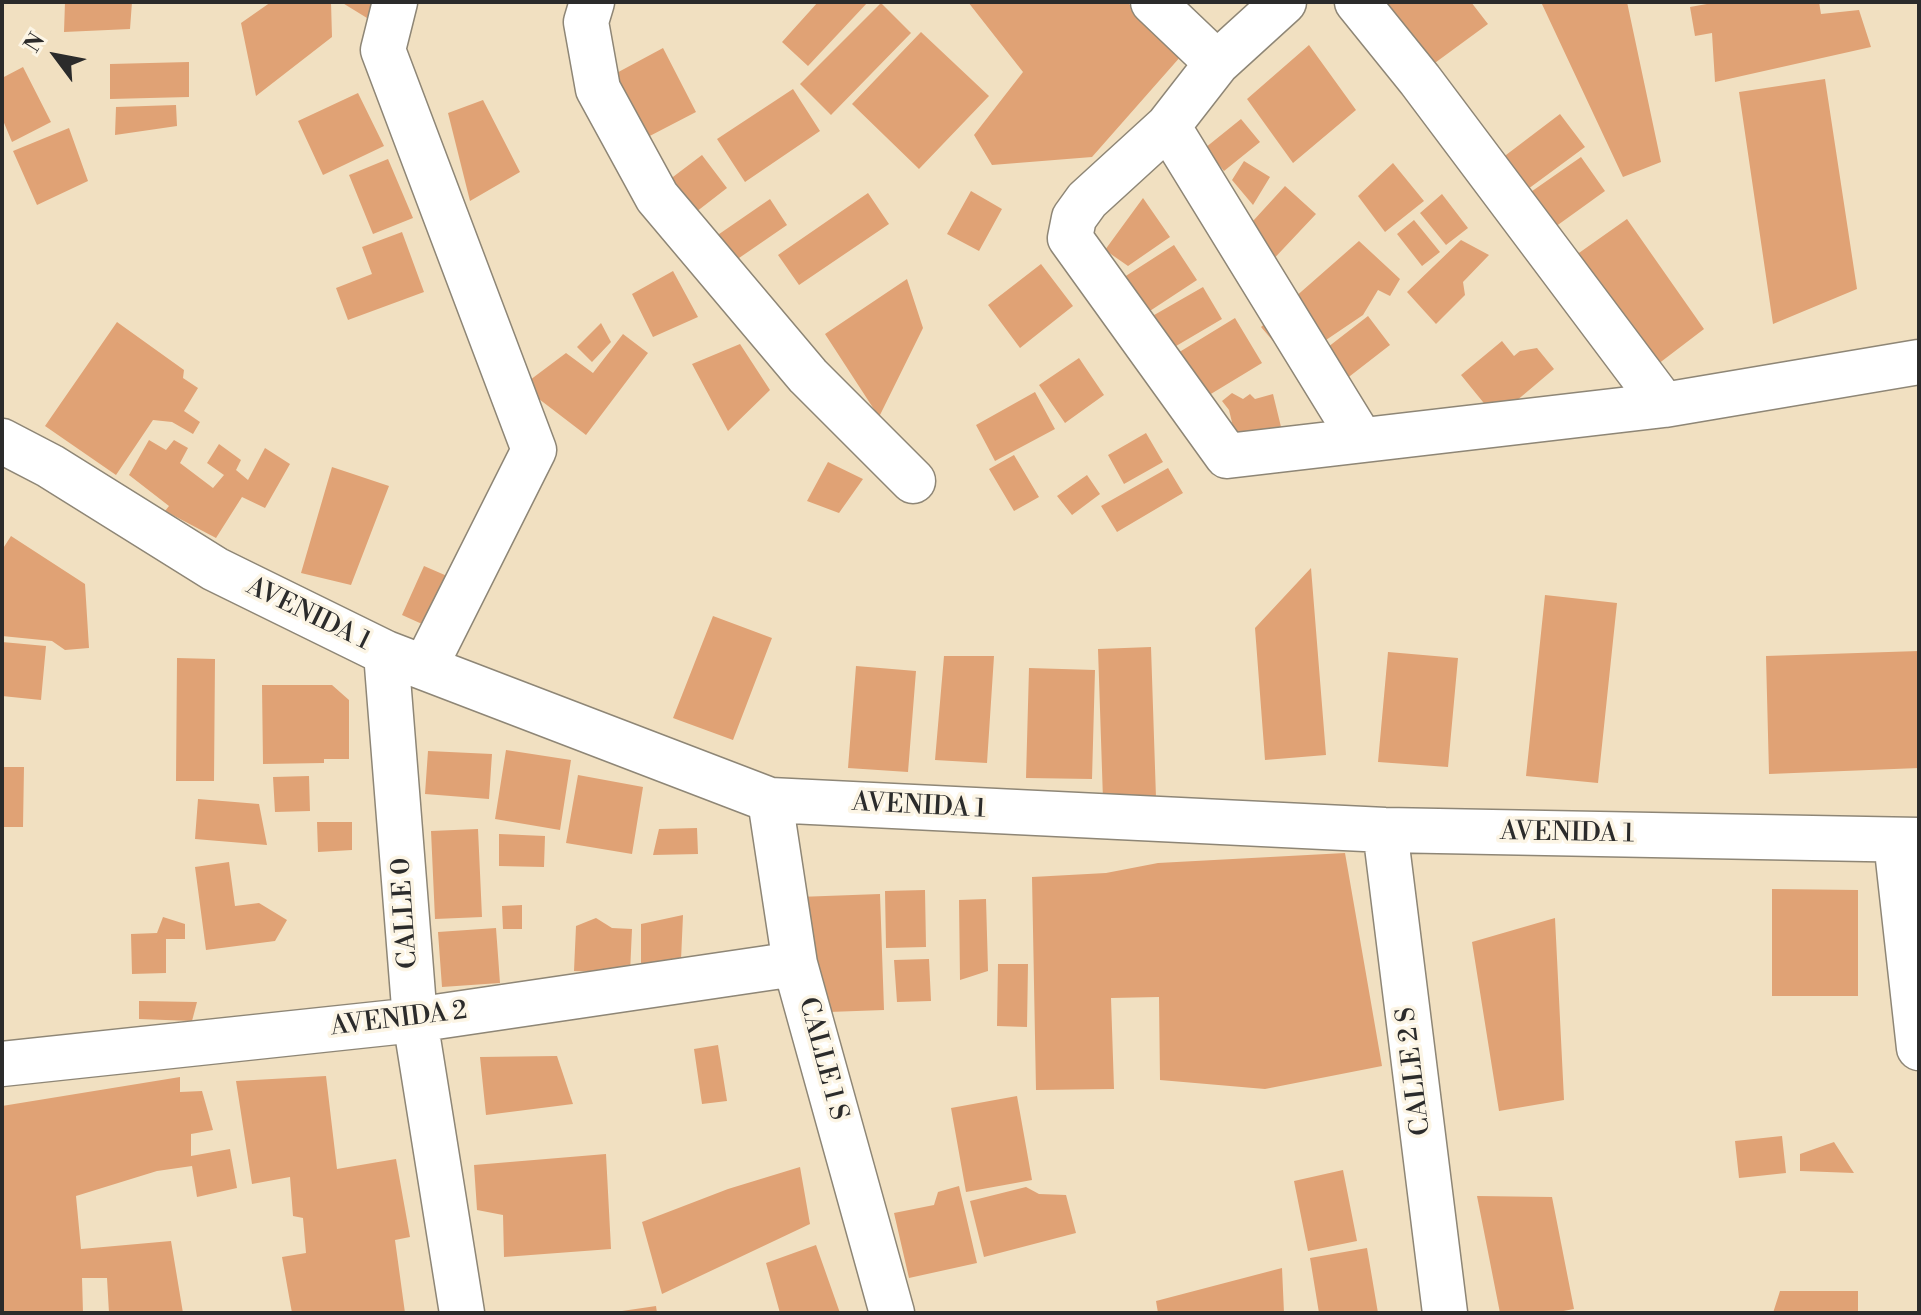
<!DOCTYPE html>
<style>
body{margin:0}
#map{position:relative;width:1921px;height:1315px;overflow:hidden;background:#f1e0c1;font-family:"Libre Bodoni",serif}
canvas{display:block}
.frame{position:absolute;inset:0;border:4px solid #2b2b2b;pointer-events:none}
.north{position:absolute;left:16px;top:16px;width:80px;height:80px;-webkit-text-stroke:6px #fcf5e5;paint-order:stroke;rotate:302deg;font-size:22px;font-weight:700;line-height:32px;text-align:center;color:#2b2b2b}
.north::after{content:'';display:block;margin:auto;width:28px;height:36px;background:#2b2b2b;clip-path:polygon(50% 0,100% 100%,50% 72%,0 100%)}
</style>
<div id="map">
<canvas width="1921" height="1315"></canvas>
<div class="frame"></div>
<div class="north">N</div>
</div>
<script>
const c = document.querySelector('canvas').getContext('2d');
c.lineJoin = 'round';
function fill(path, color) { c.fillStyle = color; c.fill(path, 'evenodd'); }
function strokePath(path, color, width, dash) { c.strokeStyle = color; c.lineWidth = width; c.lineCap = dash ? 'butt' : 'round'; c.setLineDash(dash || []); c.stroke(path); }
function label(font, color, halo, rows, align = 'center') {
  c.font = font + ' "Libre Bodoni",serif'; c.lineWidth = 7; c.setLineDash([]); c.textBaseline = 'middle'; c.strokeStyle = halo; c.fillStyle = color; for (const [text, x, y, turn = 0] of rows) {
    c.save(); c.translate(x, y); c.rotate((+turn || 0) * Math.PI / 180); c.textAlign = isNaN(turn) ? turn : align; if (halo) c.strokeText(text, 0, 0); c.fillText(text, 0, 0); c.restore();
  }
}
fill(new Path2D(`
 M65 2H132L130 29 64 32Z
 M271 2H331L332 37 256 96 241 23Z
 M341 2H374L367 18Z
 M818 2H868L808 66 782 42Z
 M968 2H1127L1181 56 1092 157 992 165 974 135 1023 72Z
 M1379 2H1471L1488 24 1428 68Z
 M1541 2H1627L1661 162 1623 177Z
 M1718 2H1819L1821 14 1859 10 1871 47 1715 82 1712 33 1695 36 1690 7Z
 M881 3 911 33 831 115 800 84Z
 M921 32 989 96 919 169 852 104Z
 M1309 45 1356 110 1293 163 1247 99Z
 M663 48 696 112 642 140 611 76Z
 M189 62V97L110 99V64Z
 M23 67 51 122 12 142 2 118V78Z
 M1825 79 1857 289 1773 324 1739 92Z
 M793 89 820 131 745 182 717 139Z
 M358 93 384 146 323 175 298 121Z
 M483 100 520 172 470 201 448 113Z
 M176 105 177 126 115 135 116 107Z
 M1560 114 1585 147 1505 206 1481 174Z
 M1241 119 1260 142 1224 171 1205 148Z
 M69 128 88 181 37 205 13 151Z
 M702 155 727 188 687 219 661 186Z
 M1581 157 1605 191 1530 245 1505 210Z
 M388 159 413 218 373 234 349 175Z
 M1244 161 1270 177 1253 205 1232 180Z
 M1393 163 1424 201 1385 232 1358 196Z
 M1285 186 1316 214 1251 283 1221 256Z
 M971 191 1002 209 979 251 947 234Z
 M868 193 889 224 799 285 778 255Z
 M1442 194 1468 228 1446 245 1420 213Z
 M1143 198 1170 237 1128 266 1105 250Z
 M770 199 787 225 726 267 709 241Z
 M1627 219 1704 329 1645 374 1569 260Z
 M1414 220 1440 252 1422 266 1397 234Z
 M402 232 424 292 348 320 336 288 372 274 362 247Z
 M1461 240 1489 255 1463 282 1465 295 1436 324 1407 292Z
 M1359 241 1400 279 1390 296 1378 290 1363 315 1292 363 1261 327Z
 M1174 245 1197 280 1127 326 1104 290Z
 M1041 264 1073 306 1020 348 988 305Z
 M673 271 698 317 653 337 632 294Z
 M907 279 923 328 879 417 825 334Z
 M1203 287 1222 319 1154 359 1135 326Z
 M1368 316 1390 345 1323 397 1301 368Z
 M1235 318 1262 363 1196 403 1168 359Z
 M117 322 184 370 183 378 198 388 184 411 200 422 193 434 172 422 153 420 116 475 45 426Z
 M601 323 611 342 592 362 577 347Z
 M623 334 648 353 586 435 522 386 566 353 593 373Z
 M1502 341 1514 356 1520 351 1537 348 1554 369 1496 418 1461 375Z
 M740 344 770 390 728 431 692 364Z
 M1079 358 1104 395 1065 423 1039 385Z
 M1035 392 1055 429 995 461 976 425Z
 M1232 393 1243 399 1250 394 1255 399 1273 394 1282 431 1237 443 1229 410 1222 401Z
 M1146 433 1163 462 1124 484 1108 455Z
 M149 440 166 450 174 440 188 448 180 463 213 488 224 475 207 463 219 444 241 460 236 470 248 480 265 448 290 464 265 508 242 497 216 538 165 511 169 506 129 475Z
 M1014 455 1039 497 1014 511 989 469Z
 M828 462 863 479 839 513 807 501Z
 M332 467 389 486 351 585 301 573Z
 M1168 468 1183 493 1117 532 1101 506Z
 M1087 475 1100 494 1072 515 1057 496Z
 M11 536 85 584 89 648 65 650 52 641 2 636V550Z
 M424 566 454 579 431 628 402 615Z
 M1311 568 1326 755 1265 760 1255 628Z
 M1545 595 1617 603 1598 783 1526 776Z
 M713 616 772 638 733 740 673 718Z
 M2 642 46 646 41 700 2 696Z
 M1151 647 1156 798 1103 800 1098 649Z
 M1919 651V768L1769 774 1766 656Z
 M1388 652 1458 658 1448 767 1378 762Z
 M944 656H994L987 763 935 760Z
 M177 658 215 659 214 781H176Z
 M856 666 916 671 908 772 848 768Z
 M1029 668 1095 670 1092 779 1026 778Z
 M262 685H332L349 700V759H324V763L263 764Z
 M506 750 571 760 560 830 495 819Z
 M428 751 492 754 489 799 425 794Z
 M2 767H24L23 827H2Z
 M578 775 643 787 632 854 566 843Z
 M309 776 310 811 275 812 273 777Z
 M198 799 259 804 267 845 195 839Z
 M317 822H352V850L318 852Z
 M697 828 698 854 653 855 659 829Z
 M478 829 482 917 435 919 431 831Z
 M499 834 545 836 544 867 499 866Z
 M1345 853 1382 1066 1265 1089 1160 1080 1159 997 1111 998 1114 1089 1036 1090 1032 877 1106 873 1158 863Z
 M229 862 235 906 259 903 287 920 275 941 206 950 195 867Z
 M1772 889 1858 890V996H1772Z
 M925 890 926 947 886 948 885 891Z
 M880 894 884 1010 801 1013 798 897Z
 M986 899 988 971 960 980 959 900Z
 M522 905V929H503L502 906Z
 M683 915 681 960 641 968V924Z
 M163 917 185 924V939H166V973L132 974 131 934 157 933Z
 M596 918 612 928 632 929 630 973 574 971 576 926Z
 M1555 918 1564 1100 1499 1111 1472 942Z
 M496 928 500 983 442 987 438 932Z
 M929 959 931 1001 897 1002 894 960Z
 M998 964H1028L1027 1027 997 1026Z
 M139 1001 197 1002 192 1021 139 1019Z
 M718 1045 727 1101 702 1104 694 1049Z
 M557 1056 573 1104 486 1115 480 1057Z
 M326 1076 337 1169 396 1159 410 1237 395 1240 405 1313H292L282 1257 306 1253 303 1218 293 1216 290 1177 252 1184 236 1081Z
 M180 1077V1092L202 1091 213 1130 191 1134V1156L230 1149 237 1188 197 1197 192 1166 157 1171 76 1196 81 1249 171 1241 183 1313H109L107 1278H82L83 1313H2V1106Z
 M1017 1096 1032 1180 966 1192 951 1108Z
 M1782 1136 1786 1173 1739 1178 1735 1141Z
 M1834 1142 1854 1173 1800 1171V1154Z
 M606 1154 611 1249 504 1257 503 1215 477 1210 474 1165Z
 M800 1167 810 1224 662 1294 642 1222 728 1189Z
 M1343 1170 1357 1241 1308 1251 1294 1181Z
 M959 1186 977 1263 909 1278 894 1213 934 1205 938 1192Z
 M1026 1187 1039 1194 1066 1195 1076 1233 984 1257 970 1201Z
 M1477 1196 1552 1197 1574 1309 1553 1313H1500Z
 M816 1245 840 1313H780L766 1263Z
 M1367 1248 1378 1313H1319L1310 1258Z
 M1282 1268 1284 1313H1158L1156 1301Z
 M1780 1291H1858V1313H1773Z
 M656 1306 657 1313H622V1311Z`), '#e0a275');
const minor = new Path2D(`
 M395 2 383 50 534 450 425 667
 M592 2 586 22 598 89 657 197 808 376 913 481
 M1153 2 1217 63
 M1284 2 1217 63 1168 126 1087 200 1074 218 1070 238 1227 456 1664 405 1919 362
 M1357 2 1420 80 1664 405
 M1168 126 1361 440
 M2 441 50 466 215 569 386 653 770 800 1385 830 1919 840
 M386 653 415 1020 462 1313
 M770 800 795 964 892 1313
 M1385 830 1445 1313
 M1896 841 1919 1048
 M2 1064 415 1020 795 964`);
strokePath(minor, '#8e8676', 47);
strokePath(minor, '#fff', 44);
label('26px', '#2b2b2b', '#fcf5e5', [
 ["AVENIDA 1",308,615,26],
 ["AVENIDA 1",919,807,3],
 ["AVENIDA 1",1567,834,1],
 ["CALLE 0",406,913,-94],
 ["AVENIDA 2",399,1020,-7],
 ["CALLE 1 S",822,1059,75],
 ["CALLE 2 S",1415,1071,-97]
]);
</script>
